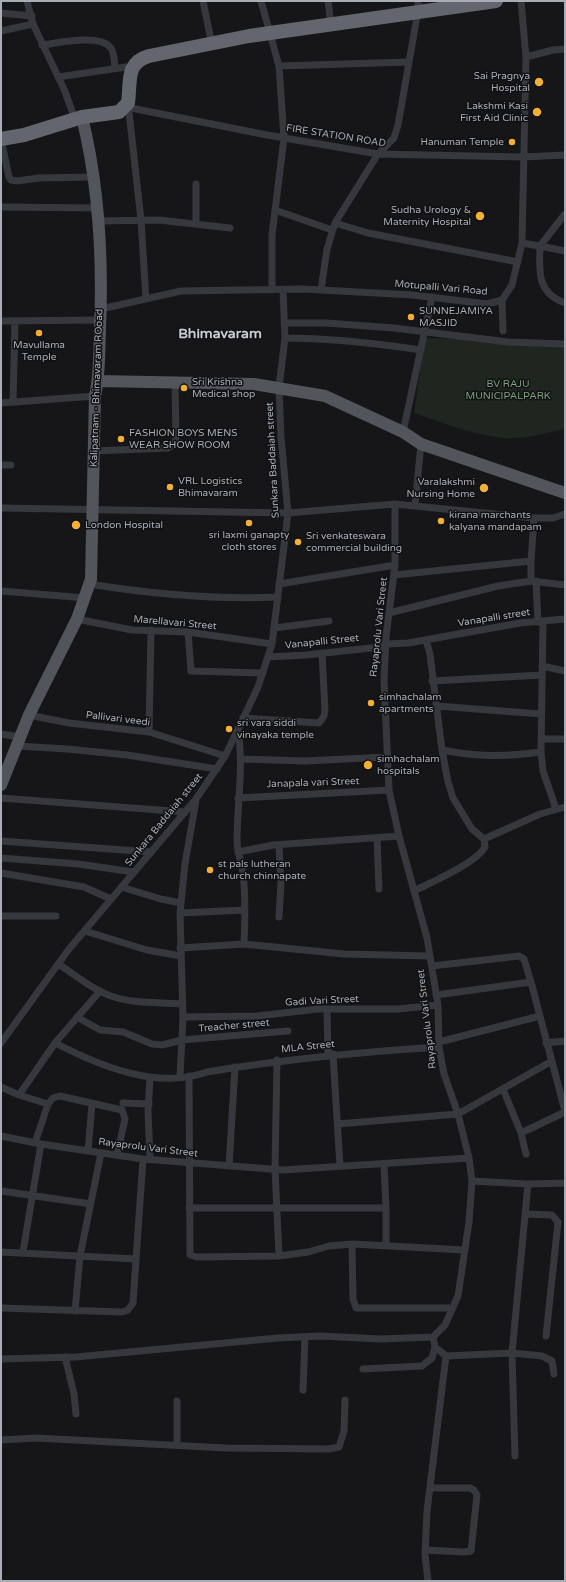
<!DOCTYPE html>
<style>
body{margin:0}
#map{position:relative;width:566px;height:1582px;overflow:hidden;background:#161618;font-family:"Varela Round",sans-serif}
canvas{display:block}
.frame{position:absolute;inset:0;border:2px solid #a8adb8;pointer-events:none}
</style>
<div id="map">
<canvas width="566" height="1582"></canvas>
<div class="frame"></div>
</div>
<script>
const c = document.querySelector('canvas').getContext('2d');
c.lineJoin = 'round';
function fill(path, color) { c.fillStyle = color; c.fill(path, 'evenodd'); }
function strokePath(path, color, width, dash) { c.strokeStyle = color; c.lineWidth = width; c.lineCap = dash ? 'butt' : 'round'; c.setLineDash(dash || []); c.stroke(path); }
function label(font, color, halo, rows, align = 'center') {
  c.font = font + ' "Varela Round",sans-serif'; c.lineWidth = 3; c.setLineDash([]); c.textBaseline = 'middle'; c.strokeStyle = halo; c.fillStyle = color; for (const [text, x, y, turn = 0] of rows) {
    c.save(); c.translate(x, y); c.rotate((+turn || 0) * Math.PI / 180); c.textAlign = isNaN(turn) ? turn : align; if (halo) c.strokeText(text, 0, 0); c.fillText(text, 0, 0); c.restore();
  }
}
fill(new Path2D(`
 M425 338 565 342V429C545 433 524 440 504 438 473 435 443 423 414 413Z`), '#1e261f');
strokePath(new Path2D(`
 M27 1 33 24 64 89 75 119
 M203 1 212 45
 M261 1 279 66 284 138 272 235V290
 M328 1 331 24
 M1 13 32 16
 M1 31 33 24
 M42 45C58 43 99 34 110 47 115 52 114 62 115 68
 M526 57 553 50 565 49
 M279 66 409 62
 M58 77 126 67
 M131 108 267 135 378 154 523 157 565 155
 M129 112 141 220 146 299
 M2 144 9 177 11 180 17 181 39 178 93 177
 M196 184V223
 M1 207 98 208
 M275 210 332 230
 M565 214 540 246 565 251
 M99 221 159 220 230 228
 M335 223 368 233 518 262
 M522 243 540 246C539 272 537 293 565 303
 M321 290 327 249 335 223 378 154 394 138 398 125 418 11V1
 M502 300 503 331
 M101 309 181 291 303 289 413 295 487 304 502 300 512 285 522 243 526 57 521 1
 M1 321 100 320
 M284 323H326L394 328 508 342 565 344
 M285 338C332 338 374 343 421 350
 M13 402 15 321
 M1 403 95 396
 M403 432 432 297
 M94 451 168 448 174 444 176 439 175 383
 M1 465H11
 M415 505 421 444
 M1 508 288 513 395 504 534 518H553L565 514
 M394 575 531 561
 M531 581 565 585
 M536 581 538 622
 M89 584C152 594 214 600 278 597
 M279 584 395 565
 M1 591 86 598
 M389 613 498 586 531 581V561L534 518
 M77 619 132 630 188 632 272 644
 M543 621 541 752 543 771 556 809
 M274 628 329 621
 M188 632 191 671 263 673
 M426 640 430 654 442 750 448 782 453 798 472 829 484 839
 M268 657 306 655 380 647 387 644 408 643 520 623 565 619
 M542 666 565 671
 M432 681 542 675
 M437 706 541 714
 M29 715 69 723 149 732 225 756
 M243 718 319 723 324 716 325 710 322 653
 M238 730C244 767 237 804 237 841 237 852 242 863 243 874 246 897 245 921 244 944
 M149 732 151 630
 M1 734 20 737
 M542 739H565
 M17 746 67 749 127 755 217 769
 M442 750C478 757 504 757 541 752
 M241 759 305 761 387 757
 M1 798 185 812
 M238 798 389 790
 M377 838 379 889
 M484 839 540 814 565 807
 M1 841 151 852
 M279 845 281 883 279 917
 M238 852 273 845 399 836
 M1 858 78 864 134 872
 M1 873 84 887 111 899
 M121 887 161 899 181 903
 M414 891C432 882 476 863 485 847L484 839
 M180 913 245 910
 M1 916H56
 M85 931 147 950 181 956
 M180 948 244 944 344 954 430 956
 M58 964C76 975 94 991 114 997 136 1004 160 1002 182 1004
 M432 966 519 956 524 959 531 982
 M436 995 531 982 565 1111
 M327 1010 328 1055
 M77 1017 100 1030 123 1032 152 1044 162 1045 182 1040 288 1031
 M183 1017 257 1016 318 1009H398L438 1005
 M439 1042 540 1016
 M1 1043 69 949 196 799 225 756 241 723 258 687 272 644 288 513 281 437 279 387 285 338 283 290
 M55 1043C100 1066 157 1090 207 1072 285 1059 361 1052 439 1047
 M546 1043 565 1041
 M333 1054 340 1166
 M277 1060 275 1169 279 1256
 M189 1076 190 1255 197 1257 279 1256 308 1252 329 1246 352 1244 464 1250
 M180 1077 183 1017 180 913 185 864 196 800
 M150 1078 148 1111 150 1159
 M1 1087 19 1095 48 1104 53 1098 60 1096 122 1110 125 1119 117 1155
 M503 1089 521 1133 526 1154
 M19 1095 55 1043 100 991
 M123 1103 149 1104
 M338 1124 458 1114 552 1061
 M521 1133 565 1112
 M1 1136 41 1144 143 1159 283 1170 469 1158 458 1114 444 1074 439 1047 438 1005 427 938 399 836 389 790 384 681 386 637 395 565V504
 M35 1143 48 1104
 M88 1151 92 1104
 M384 1164 386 1208
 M229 1166 235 1067
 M472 1181 528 1184 565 1183
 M1 1191 91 1204
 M189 1208H386V1244
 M525 1214 552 1215 558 1222 546 1336
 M352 1244 353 1299 356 1308H452
 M1 1252 136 1259
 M23 1252 41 1144
 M1 1308 122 1312 128 1310 133 1303 143 1159
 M75 1311 80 1256 101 1153
 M446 1356 512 1353 542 1356 552 1361 554 1374
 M65 1357 74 1394 76 1414
 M1 1359 76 1357 278 1338 320 1336 381 1339 433 1337 445 1325 458 1296 469 1222 472 1181 469 1158
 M363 1369 422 1366 432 1358 435 1347
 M303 1390 305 1337
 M1 1440 36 1438 226 1448 329 1449 339 1447 344 1431 345 1400
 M177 1445V1401
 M515 1456 512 1353 528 1184
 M425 1550 464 1552 471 1551 477 1495 474 1490 470 1488H430
 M428 1581 425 1555 427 1511 446 1356 435 1347 433 1337`), '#37383d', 7);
strokePath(new Path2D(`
 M98 381 254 384 325 396 403 432 421 444 565 493
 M1 785 29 715 77 619 91 579 95 396C100 374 99 352 100 329 103 258 99 186 82 117`), '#53555c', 12);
strokePath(new Path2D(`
 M1 139 24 135 82 117 119 112 128 103C131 82 125 63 149 56L249 36 496 1`), '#63666e', 14);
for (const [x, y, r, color] of [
 [539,82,5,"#f2b134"],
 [537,112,5,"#f2b134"],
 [512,142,4,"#f2b134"],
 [480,216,5,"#f2b134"],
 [411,317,4,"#f2b134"],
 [39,333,4,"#f2b134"],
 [184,388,4,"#f2b134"],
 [121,439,4,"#f2b134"],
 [170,487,4,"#f2b134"],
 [484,488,5,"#f2b134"],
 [441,521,4,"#f2b134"],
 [249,523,4,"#f2b134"],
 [76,525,5,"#f2b134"],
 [298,542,4,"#f2b134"],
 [371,703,4,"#f2b134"],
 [229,729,4,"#f2b134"],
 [368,765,5,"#f2b134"],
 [210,870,4,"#f2b134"]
]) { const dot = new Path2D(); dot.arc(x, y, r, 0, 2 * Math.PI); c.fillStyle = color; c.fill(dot); strokePath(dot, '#111113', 1.5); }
label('10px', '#a8adb8', '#111113', [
 ["Sai Pragnya",530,76,"right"],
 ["Hospital",530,88,"right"],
 ["Lakshmi Kasi",528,106,"right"],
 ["First Aid Clinic",528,118,"right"],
 ["Hanuman Temple",504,142,"right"],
 ["Sudha Urology &",471,210,"right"],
 ["Maternity Hospital",471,222,"right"],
 ["SUNNEJAMIYA",419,311],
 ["MASJID",419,323],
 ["Mavullama",39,345,"center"],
 ["Temple",39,357,"center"],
 ["Sri Krishna",192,382],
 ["Medical shop",192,394],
 ["FASHION BOYS MENS",129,433],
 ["WEAR SHOW ROOM",129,445],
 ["VRL Logistics",178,481],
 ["Bhimavaram",178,493],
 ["Varalakshmi",475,482,"right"],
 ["Nursing Home",475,494,"right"],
 ["kirana marchants",449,515],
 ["kalyana mandapam",449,527],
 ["London Hospital",85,525],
 ["sri laxmi ganapty",249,535,"center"],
 ["cloth stores",249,547,"center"],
 ["Sri venkateswara",306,536],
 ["commercial building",306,548],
 ["simhachalam",379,697],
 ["apartments",379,709],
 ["sri vara siddi",237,723],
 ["vinayaka temple",237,735],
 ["simhachalam",377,759],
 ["hospitals",377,771],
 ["st pals lutheran",218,864],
 ["church chinnapate",218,876]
], 'left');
label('10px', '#a8adb8', '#111113', [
 ["FIRE STATION ROAD",336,136,9],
 ["Motupalli Vari Road",441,288,5],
 ["Kalipatnam - Bhimavaram ROoad",97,388,-88],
 ["Sunkara Baddaiah street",273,460,-93],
 ["Vanapalli street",494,618,-9],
 ["Marellavari Street",175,623,5],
 ["Rayaprolu Vari Street",379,627,-84],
 ["Vanapalli Street",322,642,-6],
 ["Pallivari veedi",118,719,7],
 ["Janapala vari Street",313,783,-2],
 ["Sunkara Baddaiah street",164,820,-51],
 ["Gadi Vari Street",322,1001,-3],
 ["Rayaprolu Vari Street",427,1019,-97],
 ["Treacher street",234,1026,-5],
 ["MLA Street",308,1047,-6],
 ["Rayaprolu Vari Street",148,1148,7]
]);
label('10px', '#7fa381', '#111113', [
 ["BV RAJU",508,384],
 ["MUNICIPALPARK",508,396]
]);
label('bold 14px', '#c9ccd4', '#111113', [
 ["Bhimavaram",220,334]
]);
</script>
